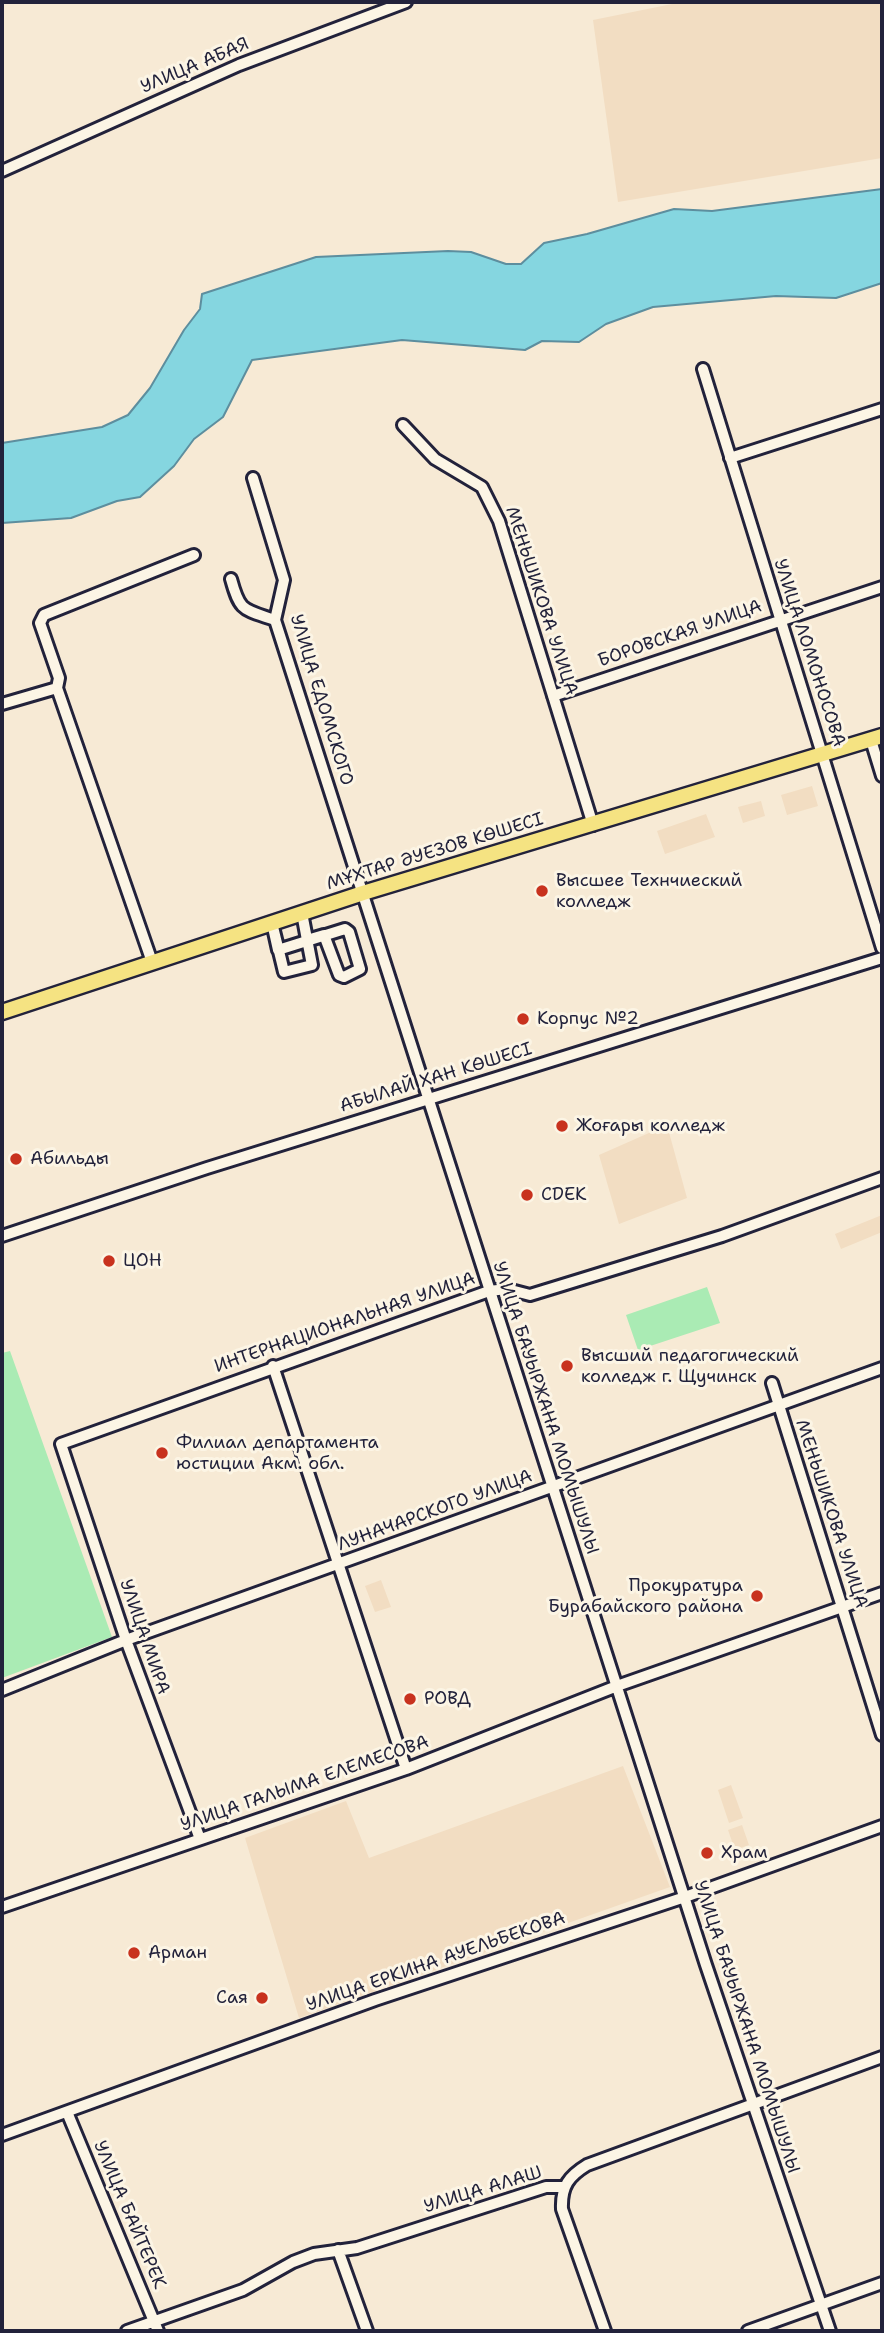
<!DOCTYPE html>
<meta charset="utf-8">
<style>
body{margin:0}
#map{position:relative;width:884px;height:2333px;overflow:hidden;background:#f7ead5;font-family:"Shantell Sans",sans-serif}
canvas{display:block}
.frame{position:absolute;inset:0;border:4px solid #22223b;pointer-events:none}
</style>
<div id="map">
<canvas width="884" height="2333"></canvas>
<div class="frame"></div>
</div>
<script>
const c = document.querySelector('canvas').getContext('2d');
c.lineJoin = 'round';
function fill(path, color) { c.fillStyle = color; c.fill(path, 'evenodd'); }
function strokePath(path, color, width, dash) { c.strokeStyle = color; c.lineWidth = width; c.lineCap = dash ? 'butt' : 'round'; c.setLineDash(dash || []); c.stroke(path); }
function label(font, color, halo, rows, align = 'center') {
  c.font = font + ' "Shantell Sans",sans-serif'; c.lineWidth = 6; c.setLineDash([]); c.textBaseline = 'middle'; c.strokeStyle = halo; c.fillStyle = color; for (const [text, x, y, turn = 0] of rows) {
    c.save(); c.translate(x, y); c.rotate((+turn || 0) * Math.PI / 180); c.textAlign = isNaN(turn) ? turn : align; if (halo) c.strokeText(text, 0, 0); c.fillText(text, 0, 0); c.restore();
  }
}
fill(new Path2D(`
 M682 2H882V158L618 202 593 20Z
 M812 786 818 806 787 815 781 795Z
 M761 801 765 816 743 823 738 807Z
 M706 814 715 837 665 854 657 831Z
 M667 1125 687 1198 619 1224 599 1155Z
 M882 1215V1232L841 1249 835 1234Z
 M381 1580 391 1607 375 1612 365 1586Z
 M623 1766 670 1887 299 2018 245 1838 346 1801 369 1858Z
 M731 1785 743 1818 729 1823 718 1790Z
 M742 1825 749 1845 735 1850 728 1830Z`), '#f2ddc2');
fill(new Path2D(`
 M707 1287 720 1323 638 1350 626 1315Z
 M10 1351 112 1637 2 1678V1353Z`), '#aaebb4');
const water = new Path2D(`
 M882 189V283L836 298 776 296 653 307 606 324 579 342 542 341 525 350 402 340 252 360 223 417 194 439 174 466 140 497 117 501 71 518 2 523V443L102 427 128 415 150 388 184 330 200 309 202 294 316 257 448 251 471 252 506 264H521L544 243 587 234 674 209 712 211Z`);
fill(water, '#85d6e0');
strokePath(water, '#5d8e9e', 2);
const minor = new Path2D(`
 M2 171 239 65 406 2
 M703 369 882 948
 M403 425 435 459 482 487 499 521 593 825
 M730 458 882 409
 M253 478 284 580 275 620 706 1965 830 2331
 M231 579C240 612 243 609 275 620
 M553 696 882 587
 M2 704 57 688
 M871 740 882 776
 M302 913 307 940 324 935 339 975 344 977 360 969 349 932 345 929 278 950 272 923C276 939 280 955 284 972L312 965 302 913
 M152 962 57 688 59 678 40 623 44 615 194 555
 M2 1236 207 1168 882 958
 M273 1366 406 1769
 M772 1383 882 1735
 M2 1690 126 1640 882 1368
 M200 1839 126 1640 61 1444 489 1291 507 1289 530 1295 722 1236 882 1178
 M2 1907 406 1769 617 1686 882 1593
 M67 2112 158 2331
 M2 2135 375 2000 685 1897 882 1826
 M338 2250 367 2331
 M127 2331 243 2290 293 2262 314 2254 357 2248 546 2187H563
 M605 2331 562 2209C561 2186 569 2176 587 2165L882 2057
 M748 2331 882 2283`);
const major = new Path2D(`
 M2 1012 363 893 882 736`);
strokePath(minor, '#22223b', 16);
strokePath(major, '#22223b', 19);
strokePath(minor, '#fcf5e5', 10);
strokePath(major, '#f5e382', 14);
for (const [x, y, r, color] of [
 [542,891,7,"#c8321e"],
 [523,1019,7,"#c8321e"],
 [562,1126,7,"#c8321e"],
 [16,1159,7,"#c8321e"],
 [527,1195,7,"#c8321e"],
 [109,1261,7,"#c8321e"],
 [567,1366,7,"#c8321e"],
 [162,1453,7,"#c8321e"],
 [757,1596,7,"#c8321e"],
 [410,1699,7,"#c8321e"],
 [707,1853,7,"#c8321e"],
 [134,1953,7,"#c8321e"],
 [262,1998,7,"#c8321e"]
]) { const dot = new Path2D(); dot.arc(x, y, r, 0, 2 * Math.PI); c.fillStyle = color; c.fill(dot); strokePath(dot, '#fcf5e5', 2.5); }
label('18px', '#22223b', '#fcf5e5', [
 ["УЛИЦА АБАЯ",195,66,-23],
 ["МЕНЬШИКОВА УЛИЦА",541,601,72],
 ["БОРОВСКАЯ УЛИЦА",680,634,-19],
 ["УЛИЦА ЛОМОНОСОВА",809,653,72],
 ["УЛИЦА ЕДОМСКОГО",321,700,73],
 ["МҰХТАР ӘУЕЗОВ КӨШЕСІ",435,852,-17],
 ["АБЫЛАЙ ХАН КӨШЕСІ",436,1078,-17],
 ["ИНТЕРНАЦИОНАЛЬНАЯ УЛИЦА",345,1323,-19],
 ["УЛИЦА БАУЫРЖАНА МОМЫШУЛЫ",545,1408,72],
 ["ЛУНАЧАРСКОГО УЛИЦА",435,1511,-20],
 ["МЕНЬШИКОВА УЛИЦА",831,1514,72],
 ["УЛИЦА МИРА",144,1637,71],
 ["УЛИЦА ГАЛЫМА ЕЛЕМЕСОВА",305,1784,-19],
 ["УЛИЦА ЕРКИНА АУЕЛЬБЕКОВА",436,1962,-19],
 ["УЛИЦА БАУЫРЖАНА МОМЫШУЛЫ",746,2027,72],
 ["УЛИЦА АЛАШ",483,2190,-17],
 ["УЛИЦА БАЙТЕРЕК",129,2215,67]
]);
label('18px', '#22223b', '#fcf5e5', [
 ["Высшее Технчиеский",556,881],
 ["колледж",556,902],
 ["Корпус №2",537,1019],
 ["Жоғары колледж",576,1126],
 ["Абильды",30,1159],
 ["CDEK",541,1195],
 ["ЦОН",123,1261],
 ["Высший педагогический",581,1356],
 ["колледж г. Щучинск",581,1377],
 ["Филиал департамента",176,1443],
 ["юстиции Акм. обл.",176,1464],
 ["Прокуратура",743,1586,"right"],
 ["Бурабайского района",743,1607,"right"],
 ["РОВД",424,1699],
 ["Храм",721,1853],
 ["Арман",148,1953],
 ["Сая",248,1998,"right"]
], 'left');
</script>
